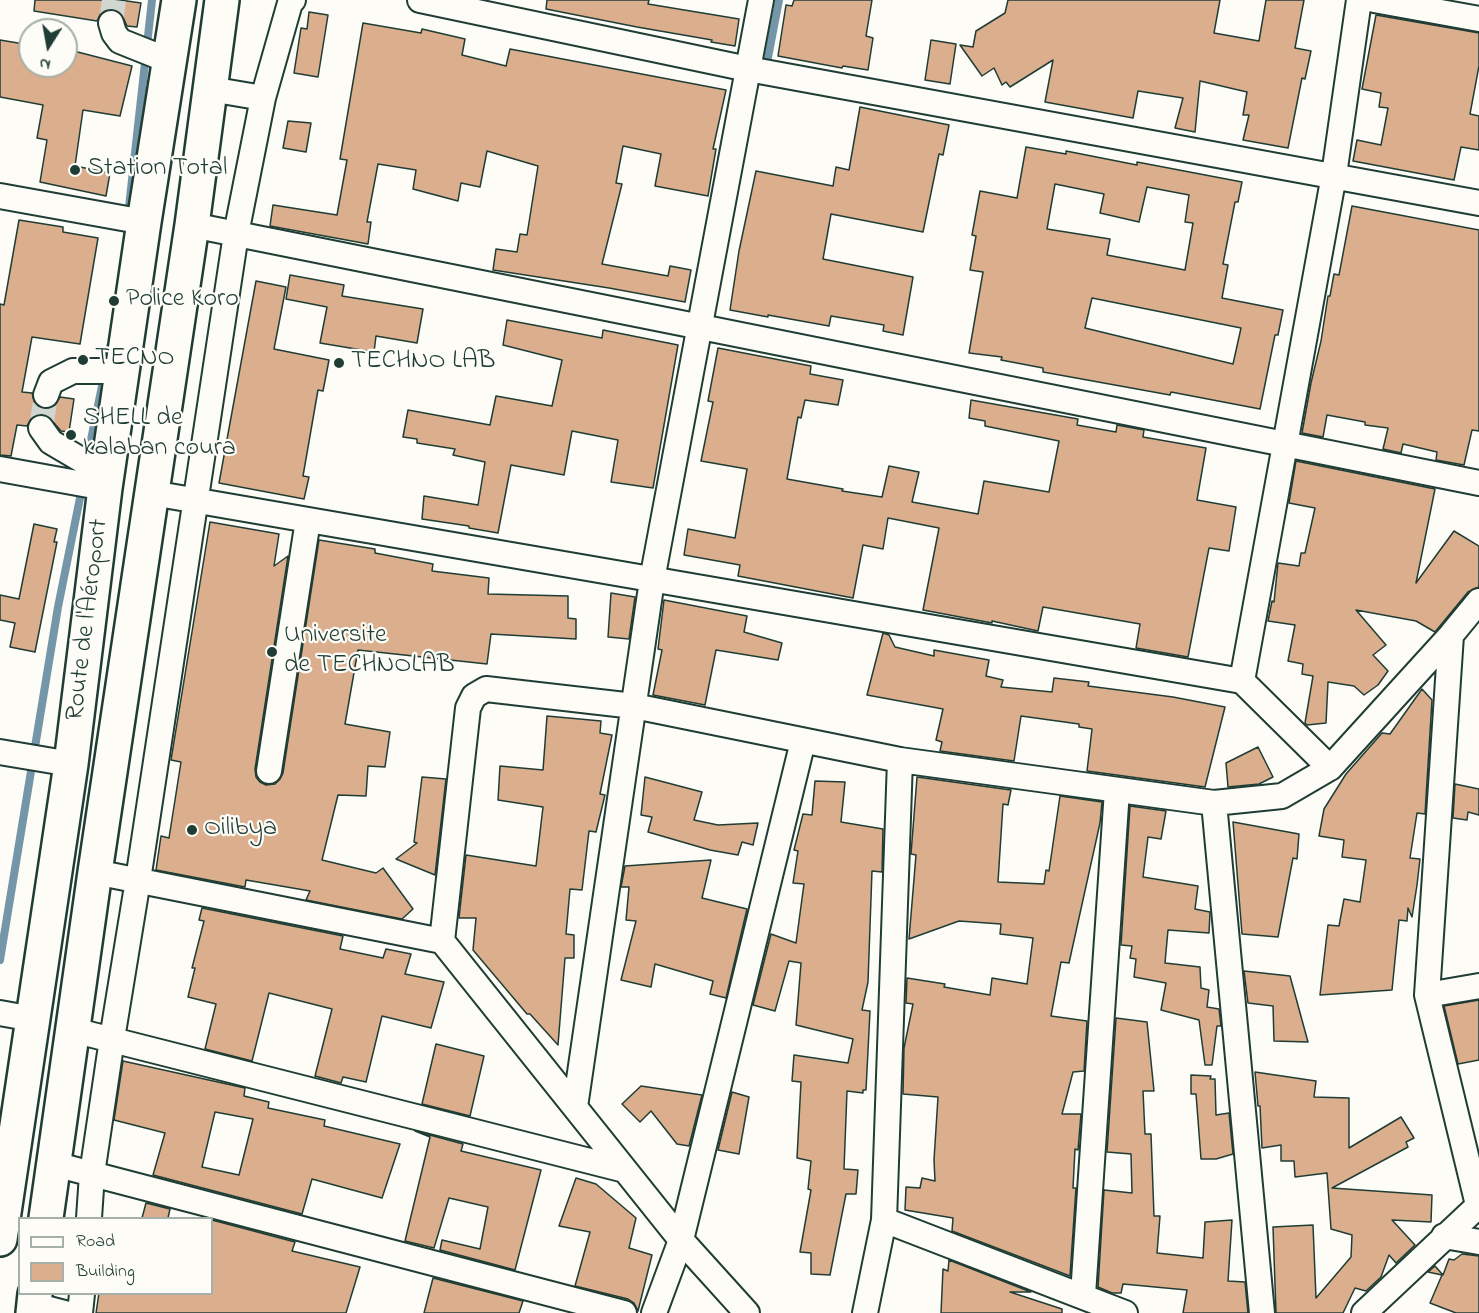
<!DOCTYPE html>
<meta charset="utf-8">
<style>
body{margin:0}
#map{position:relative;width:1479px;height:1313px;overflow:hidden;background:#fdfcf7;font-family:"Indie Flower",sans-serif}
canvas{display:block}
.legend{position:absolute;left:18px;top:1217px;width:195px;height:78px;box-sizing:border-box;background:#fdfcf7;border:2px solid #a4b0a9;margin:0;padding:8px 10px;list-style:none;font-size:18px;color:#1f3d34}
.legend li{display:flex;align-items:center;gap:12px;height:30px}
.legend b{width:30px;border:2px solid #a4b0a9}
.north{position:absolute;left:18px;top:18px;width:60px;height:60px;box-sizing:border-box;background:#fdfcf7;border:2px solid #a4b0a9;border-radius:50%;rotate:191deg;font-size:16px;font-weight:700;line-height:24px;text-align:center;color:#1f3d34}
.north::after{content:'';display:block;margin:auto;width:21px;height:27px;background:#1f3d34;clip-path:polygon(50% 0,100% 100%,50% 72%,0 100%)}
</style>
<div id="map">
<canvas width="1479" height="1313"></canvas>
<ul class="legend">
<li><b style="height:8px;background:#fdfcf7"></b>Road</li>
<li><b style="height:16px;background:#dbae8d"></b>Building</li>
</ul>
<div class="north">N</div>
</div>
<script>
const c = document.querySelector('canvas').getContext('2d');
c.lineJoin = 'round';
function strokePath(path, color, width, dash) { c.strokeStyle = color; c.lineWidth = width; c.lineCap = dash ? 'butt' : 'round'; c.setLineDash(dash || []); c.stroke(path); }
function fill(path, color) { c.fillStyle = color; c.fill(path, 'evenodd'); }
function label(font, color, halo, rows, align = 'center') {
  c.font = font + ' "Indie Flower",sans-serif'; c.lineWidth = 4.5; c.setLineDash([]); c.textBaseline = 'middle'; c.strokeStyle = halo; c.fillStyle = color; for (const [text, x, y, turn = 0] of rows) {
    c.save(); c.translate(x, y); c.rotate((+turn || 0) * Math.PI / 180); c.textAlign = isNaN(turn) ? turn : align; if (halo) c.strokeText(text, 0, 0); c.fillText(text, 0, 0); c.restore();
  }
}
strokePath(new Path2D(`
 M766 68 779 0
 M128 216 152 0
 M87 459 110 347
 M0 960 58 607 82 488`), '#7596a9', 8);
const building = new Path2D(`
 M35 0H120L141 3 137 27 127 26 121 13 115 9H107L101 13 97 21 34 11Z
 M547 0H649L648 4 739 19 735 46 711 42 712 40 637 27 546 9Z
 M794 0H872L866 36 873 38 868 70 843 66 842 68 778 56 786 5 792 6Z
 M1008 0H1220L1214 33 1259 41 1266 0H1304L1295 48 1311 51 1305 79 1302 78 1288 148 1243 140 1249 115H1243L1247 92 1200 81 1195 132 1175 128 1183 98 1138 91 1133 118 1045 102 1053 60 1010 87 1006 82 1002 85 994 68 982 76 960 45 973 47 976 31 1005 13Z
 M309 12 328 15 318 77 294 73 301 28 307 29Z
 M1376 15 1479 33V66L1470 114 1479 116V150L1461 147 1454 180 1353 161 1357 140 1381 145 1388 108 1379 107 1381 93 1362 89Z
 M363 23 421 33 422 29 465 39 462 55 506 66 510 49 726 90 713 149H716L708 196 655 186 661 154 623 146 616 183 622 184 602 264 668 276 670 266 691 270 685 302 609 288 493 270 496 249 517 252 520 234 527 235 538 166 487 151 480 187 461 183 458 201 413 189 416 170 378 164 367 222H371L368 244 270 226 273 205 337 215 347 160 340 159Z
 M0 40 30 45V66H66V49L132 66 120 116 83 110 75 166 110 173 106 196 40 182 47 140 37 138 43 105 0 97Z
 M931 40 956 44 950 84 925 80Z
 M860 107 949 125 943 155 939 154 923 232 831 214 823 259 913 277 903 335 883 331 884 325 831 316 829 326 768 315V317L730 310 739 251 756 171 833 186 836 167 849 170Z
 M288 121 311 123 306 152 283 148Z
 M1026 147 1066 154V151L1137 165V162L1242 182 1238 202H1235L1223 264 1228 265 1222 298 1283 310 1278 335H1275L1260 409 1171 392 1170 395 1043 372V368L1001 360 1002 357 969 353 983 272 970 270 976 236 972 235 980 191 1017 198ZM1055 184 1104 194 1100 213 1139 222 1147 187 1189 195 1185 222 1193 223 1185 270 1107 255 1110 239 1047 229ZM1092 298 1241 328 1233 364 1085 328Z
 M1352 206 1479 230V431L1472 430 1464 465 1436 460 1437 452 1403 444 1401 453 1383 449 1388 428 1365 425V422L1327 415 1323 437 1302 433 1311 383 1321 341 1328 296H1330L1334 274 1339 275Z
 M19 220 63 227V232L98 238 80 344 32 337 22 392 32 393 35 403 41 408 49 409 54 406 60 397 74 399 69 432 61 431 47 415 40 414 33 416 27 426 17 425 11 456 0 455V304L4 305Z
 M290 275 344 285 342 296 423 309 417 343 376 336 374 352 320 343 327 307 286 299Z
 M256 281 286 287 274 349 329 360 323 391 318 390 303 476 309 477 304 499 219 483Z
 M507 320 602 338 603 330 678 345 653 488 611 482 618 440 572 431 564 475 511 465 498 533 469 528V526L422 519 424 496 478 505 485 462 453 455 455 449 417 443V439L403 437 408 410 490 425 496 396 552 406 562 360 503 345Z
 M718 348 811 366 810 374 843 380 838 405 805 400 801 418 798 417 787 479 843 489 842 491 882 497 889 466 919 472 912 502 978 514 984 481 1049 492 1059 441 985 426V421L969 418 971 400 1078 419 1077 425 1116 432 1117 425 1144 430 1143 437 1206 448 1197 500 1236 507 1229 551 1209 548 1188 657 1136 648 1140 624 1043 607 1038 631 992 621V623L923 610 939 528 888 518 883 549 863 545 853 598 738 576 740 565 684 555 688 529 735 538 747 469 701 461 713 402 708 401Z
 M1296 461 1435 489 1416 583 1454 531 1479 546V587L1468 592 1435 632 1416 621 1356 610 1386 645 1373 655 1388 671 1378 685 1364 695 1354 686 1328 682 1326 723 1307 725 1305 723 1313 676 1302 674 1303 664 1288 661 1295 625 1268 621 1272 601 1274 602 1278 563 1299 566 1301 553H1305L1315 508 1289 503Z
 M210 522 279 534 274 566 288 556 255 769 256 777 260 782 266 785 275 784 280 779 283 773 319 540 375 549V553L433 564 432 571 489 578 488 594 568 596V618L576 619V639L491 634 487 664 358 650 345 724 390 732 385 767 368 766 366 796 338 795 322 860 376 873 383 868 413 909 402 919 306 900 310 891 246 880 245 887 156 870 161 836 169 838 181 762 171 760Z
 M34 524 57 529 54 542H57L35 652 10 647 15 623 0 620V595L19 599Z
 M611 593 635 597 629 639 608 637Z
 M664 600 747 616 744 632 782 643 778 660 716 650 705 705 653 695 662 650 658 649Z
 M883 633 889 635 895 647 934 656V650L989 660 986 676 1003 680 1001 687 1052 692 1054 678 1089 682 1088 686 1173 697 1225 707 1205 787 1087 771 1092 729 1079 727V724L1021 716 1014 761 940 751 942 742 936 740 943 709 867 695Z
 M1422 689 1432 700 1425 814 1417 813 1410 858 1420 859 1417 885 1412 917 1408 908 1407 921 1399 920 1392 990 1320 995 1328 925 1339 926 1344 899 1360 902 1366 860 1342 857 1344 840 1319 836 1324 809 1346 774 1382 733 1390 734Z
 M547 716 601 721 600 733 612 735 600 794 605 795 596 832 589 831 582 890 570 889 566 934 574 935V958H565L558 1045 530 1014H527L473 950 476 918H459L466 855 536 866 543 807 498 800 500 766 543 770Z
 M1258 747 1273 777 1259 784 1228 787 1226 763Z
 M422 777 446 779 435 875 396 859 417 843 414 842Z
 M645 777 702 792 694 820 718 825 758 823 753 845 742 842 738 855 710 850 648 832 652 817 641 815Z
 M917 777 1011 790 1008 805 1003 804 998 882 1044 884 1046 870 1049 871 1060 796 1102 802 1100 823 1069 963 1061 962 1051 1016 1087 1021 1084 1071 1073 1072 1062 1114H1081L1078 1150 1075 1149 1073 1188H1076L1070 1276 952 1231 953 1218 905 1210 906 1187 920 1188 922 1178 935 1181 934 1160 938 1097 903 1094 904 1048 913 1004 906 1003 907 978 945 984 944 987 990 995 992 978 1027 984 1033 938 1000 934 1001 924 959 921 909 939 916 855 911 854Z
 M815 781 845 782 841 822 883 829 882 872 872 871 868 982 862 1010 870 1011 866 1090H863V1093L847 1091 844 1169 858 1170 856 1194H846L830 1275 811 1274V1253L800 1252 811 1190 808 1189 811 1161 797 1158 801 1082 792 1081 794 1055 848 1063 853 1039 796 1025 801 963 789 961 775 1011 753 1005 771 934 796 943 804 884 793 883 798 851 794 850 803 814 812 815Z
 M1455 784 1479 789V815L1468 812 1467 820 1453 818Z
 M1130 806 1166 811 1161 839 1148 837 1143 877 1198 886 1195 909 1210 912 1209 933 1168 930 1165 963 1200 967 1201 988 1209 990 1207 1007 1219 1009 1221 1026H1217L1212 1065H1205L1199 1020 1161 1010 1166 983 1134 977 1136 959 1130 958 1132 946 1121 945Z
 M1233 822 1299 834 1297 859 1293 858 1278 937 1242 934Z
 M711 860 702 898 747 909 726 998 710 994 713 981 655 964 651 987 621 980 636 921 626 920 629 887H621L625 866Z
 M202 908 343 936 340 949 383 958 386 949 411 954 405 974 444 982 431 1028 382 1016 366 1082 343 1077 341 1083 315 1076 332 1009 269 993 252 1061 205 1049 216 1004 188 997 195 968H192L204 921 199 920Z
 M1244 971 1290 976 1308 1042 1274 1041 1273 1006 1248 1003Z
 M1479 1000V1060L1458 1064 1444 1006Z
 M1116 1018 1147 1022 1154 1091H1143L1145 1134H1151L1154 1216H1160L1157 1253 1203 1258 1205 1222 1232 1220 1228 1281 1245 1282 1248 1313H1183L1187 1290 1123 1284 1121 1293H1112L1098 1287 1104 1190 1132 1193 1131 1154 1107 1152Z
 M436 1044 484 1056 470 1116 422 1104Z
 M123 1061 245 1088 244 1096 269 1102 268 1108 325 1120 324 1126 400 1144 382 1198 312 1179 302 1214 153 1175 165 1133 114 1120ZM215 1112 253 1119 239 1175 202 1167Z
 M1255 1072 1316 1081 1314 1097 1349 1098V1148L1401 1117 1414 1138 1406 1142 1408 1147 1332 1188 1432 1195 1431 1222 1392 1220 1415 1245 1396 1263 1389 1255 1381 1277 1366 1291 1355 1288 1343 1313H1276L1273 1227 1313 1225 1316 1298 1351 1257 1352 1235 1331 1229 1327 1173 1295 1177 1294 1161H1281V1145L1262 1148 1260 1106H1258Z
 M1191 1075 1211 1076 1210 1079H1215L1216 1115 1229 1113 1233 1154 1216 1159H1201L1196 1094H1191Z
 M641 1086 702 1095 689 1146 677 1144 651 1111 640 1122 622 1104Z
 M732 1092 749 1097 739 1154 718 1150Z
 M415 1131 463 1144 461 1151 541 1170 515 1270 440 1250 442 1240 480 1249 488 1207 449 1198 434 1248 405 1241 430 1137Z
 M576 1178 596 1184 636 1218 629 1248 652 1255 638 1311 634 1303 628 1299 575 1286 590 1232 559 1226Z
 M146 1203 170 1209 168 1218H142Z
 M212 1220 295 1242 292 1251 360 1267 346 1313H96L99 1293H212Z
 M1462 1254 1479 1256V1313H1456L1430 1303 1442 1275 1428 1272 1435 1266 1443 1275 1449 1259 1454 1260Z
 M949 1260 1031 1292H1010L1062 1309V1313H941L943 1269 948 1271Z
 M433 1278 523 1301 519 1313H424Z`);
fill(building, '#dbae8d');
strokePath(building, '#1f3d34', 1.5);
strokePath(new Path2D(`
 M111 23 114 0
 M41 428 46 395`), '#d1d6d0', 24, [24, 12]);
const minor = new Path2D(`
 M420 0 748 69 1479 203
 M1374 0 1479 19
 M111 23 114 33 120 41 170 61
 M210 89 263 98 290 3 293 0
 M0 196 144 222
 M192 225 1479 483
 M46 395 51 382 73 371H122
 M41 428 51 442 107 475
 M0 469 105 488
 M152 493 1242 681 1330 768
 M1242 681 1334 175 1359 0
 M0 752 71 764
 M269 771 308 520
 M1214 803 1262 1313
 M95 872 442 941 681 1240 747 1313
 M442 941 468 708 474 696 486 689 634 706 900 760 1214 803 1282 796 1330 768 1451 635 1479 601
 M1427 995 1451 635
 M0 1013 33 1019
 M73 1030 625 1170
 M575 1107 652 580 761 0
 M54 1164 624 1313
 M1478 1205 1427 995 1479 986
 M89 1218 92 1174 112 1039 138 880 236 234 263 98
 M884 1220 1125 1313
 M1444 1236 1479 1242
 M1083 1295 1117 790
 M34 1305 65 1313
 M80 1313 82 1294
 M654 1313 681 1240 803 741
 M865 1313 884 1220 900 760
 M1364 1313 1479 1205`);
const highway = new Path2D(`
 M46 1218 95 872 192 225 222 0
 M0 1239 71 764 105 488 144 222 179 0
 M33 1313 35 1294`);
strokePath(minor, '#1f3d34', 28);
strokePath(highway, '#1f3d34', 38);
strokePath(minor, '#fdfcf7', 24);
strokePath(highway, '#fdfcf7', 33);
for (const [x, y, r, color] of [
 [75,170,6,"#1f3d34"],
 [114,301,6,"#1f3d34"],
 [83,360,6,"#1f3d34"],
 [339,363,6,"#1f3d34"],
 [71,435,6,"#1f3d34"],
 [272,652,6,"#1f3d34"],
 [192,830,6,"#1f3d34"]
]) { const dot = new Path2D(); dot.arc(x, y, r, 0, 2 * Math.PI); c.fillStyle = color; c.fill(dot); strokePath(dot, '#fdfcf7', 2); }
label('26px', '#1f3d34', '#fdfcf7', [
 ["Station Total",87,170],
 ["Police Koro",126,301],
 ["TECNO",95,360],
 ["TECHNO LAB",351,363],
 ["SHELL de",83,420],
 ["kalaban coura",83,450],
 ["Universite",284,637],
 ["de TECHNOLAB",284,667],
 ["Oilibya",204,830]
], 'left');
label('26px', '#1f3d34', '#fdfcf7', [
 ["Route de l'Aéroport",89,620,-83]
]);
</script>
